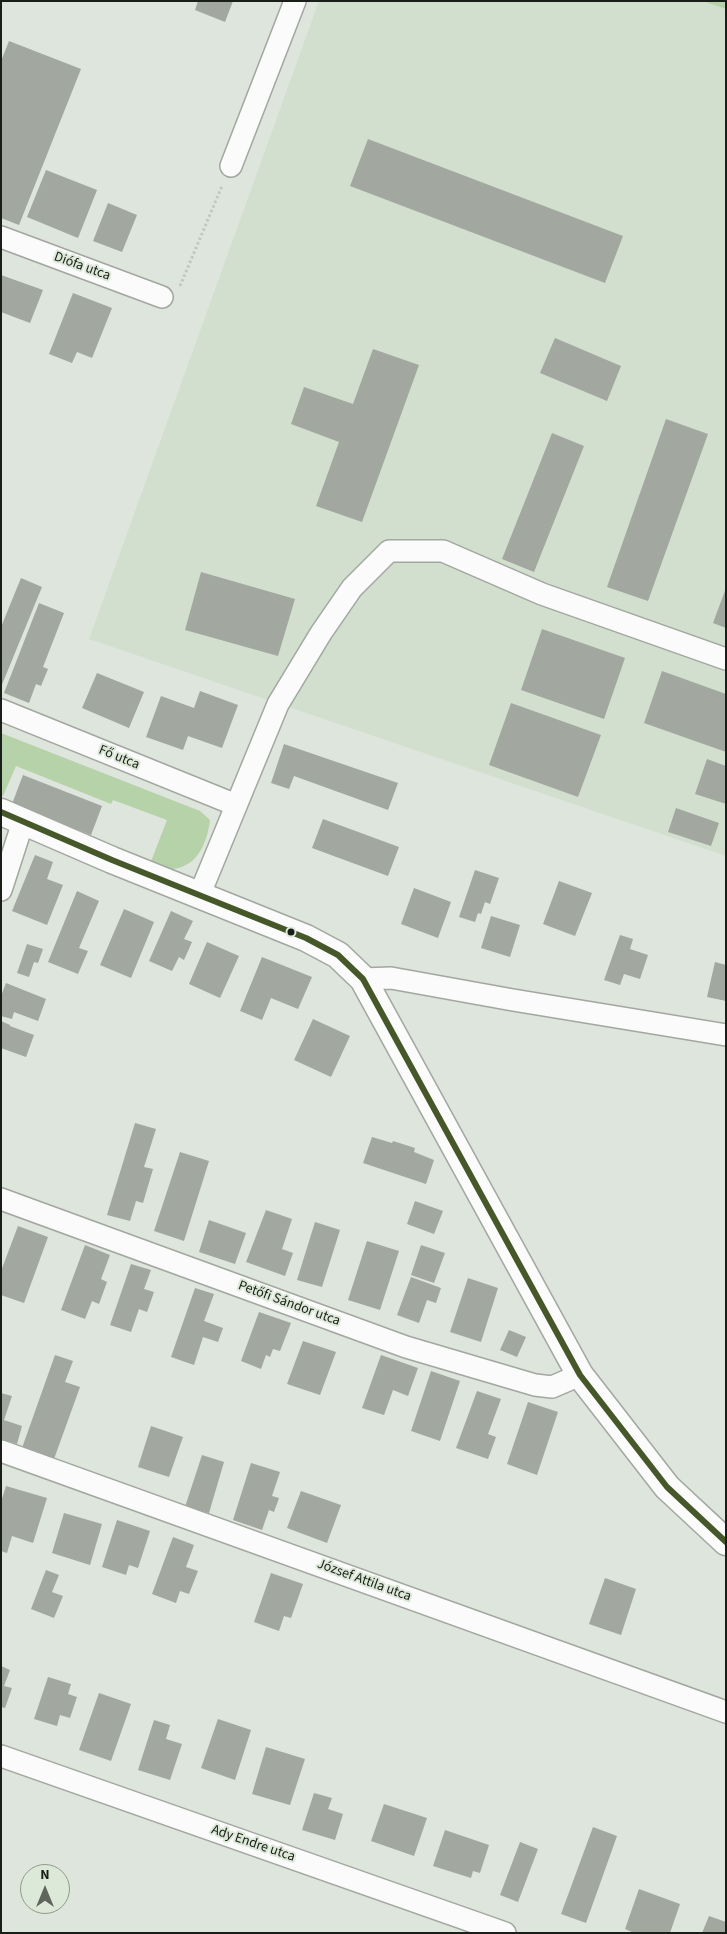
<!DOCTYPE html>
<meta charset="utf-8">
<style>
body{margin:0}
#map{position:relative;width:727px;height:1934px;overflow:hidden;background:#dee5dc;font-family:"Source Sans 3",sans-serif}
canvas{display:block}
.frame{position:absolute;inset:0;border:2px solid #1a1e18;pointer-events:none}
.north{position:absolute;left:20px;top:1864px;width:50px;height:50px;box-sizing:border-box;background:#dde9d8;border:1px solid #8f988b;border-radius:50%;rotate:0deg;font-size:14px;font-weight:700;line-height:20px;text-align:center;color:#1a1e18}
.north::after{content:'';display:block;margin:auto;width:18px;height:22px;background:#5f645d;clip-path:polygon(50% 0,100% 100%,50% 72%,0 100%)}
</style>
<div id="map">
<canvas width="727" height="1934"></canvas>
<div class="frame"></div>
<div class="north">N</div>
</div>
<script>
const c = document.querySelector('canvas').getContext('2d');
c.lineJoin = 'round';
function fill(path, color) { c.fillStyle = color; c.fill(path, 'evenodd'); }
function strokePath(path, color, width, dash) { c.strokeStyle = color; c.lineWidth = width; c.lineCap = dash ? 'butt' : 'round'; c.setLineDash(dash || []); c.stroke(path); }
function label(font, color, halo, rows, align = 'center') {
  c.font = font + ' "Source Sans 3",sans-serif'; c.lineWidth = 4; c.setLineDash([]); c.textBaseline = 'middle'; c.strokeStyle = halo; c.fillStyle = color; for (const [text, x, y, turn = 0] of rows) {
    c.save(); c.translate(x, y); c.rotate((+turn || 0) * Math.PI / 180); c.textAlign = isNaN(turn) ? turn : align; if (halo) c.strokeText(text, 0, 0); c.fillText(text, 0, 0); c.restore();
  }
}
fill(new Path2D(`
 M319 1H702L726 9V856L89 639Z`), '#d2dfce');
fill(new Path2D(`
 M702 1H726V9Z
 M1 733 200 811 210 820C207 843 198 866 173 869 166 870 156 866 150 864L167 820 113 800 111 804 16 766 3 796 1 795Z`), '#b6d2a8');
fill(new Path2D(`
 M198 1H233L225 22 195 10Z
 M9 41 81 69 19 225 1 218V61Z
 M368 139 623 236 605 283 350 186Z
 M46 170 97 190 78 238 27 217Z
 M108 203 137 215 122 252 93 241Z
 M1 275 43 290 30 323 1 312Z
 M73 293 112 308 92 358 77 352 72 363 49 354Z
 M555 338 621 366 607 401 540 373Z
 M373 349 419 365 362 522 316 506 339 442 291 424 304 387 353 404Z
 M666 419 708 434 648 601 607 587Z
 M552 433 584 446 534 572 502 559Z
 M201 572 295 599 278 656 185 630Z
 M21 578 42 587 1 687V627Z
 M726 588V628L713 623Z
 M39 603 64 613 43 667 48 669 41 686 36 684 29 703 4 693Z
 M542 629 625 658 604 719 521 690Z
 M662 671 726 694V752L644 723Z
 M97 673 144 692 129 728 82 708Z
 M200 691 238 705 222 748 188 736 183 750 146 737 161 696 194 708Z
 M511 703 601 735 578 797 489 765Z
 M284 744 398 783 388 810 294 776 289 789 271 783Z
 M707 759 726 766V804L695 794Z
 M23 775 102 806 91 835 12 804Z
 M676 808 719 823 711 846 668 832Z
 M323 819 399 847 388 876 312 848Z
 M35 855 53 862 47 879 63 885 47 925 12 911Z
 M475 870 499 878 490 904 485 902 481 914 478 913 475 922 459 917Z
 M559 881 592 893 575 936 543 924Z
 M414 888 451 902 438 938 401 924Z
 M77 891 99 901 79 948 88 951 78 974 48 962Z
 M124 909 154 922 131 978 100 965Z
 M171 911 193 921 184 939 192 942 184 960 179 957 172 971 149 961Z
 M491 916 520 925 510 957 481 948Z
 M620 935 633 939 630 949 648 955 640 979 624 974 620 985 604 980Z
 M207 942 239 956 220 998 189 984Z
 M27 944 43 949 38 963 34 962 29 977 17 973Z
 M262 957 312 977 298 1009 271 998 262 1020 240 1011Z
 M715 962 726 965V1001L707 997Z
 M6 983 46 999 38 1021 14 1012 12 1019 1 1016V996Z
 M313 1019 350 1036 331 1077 294 1060Z
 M1 1021 10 1025V1026L34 1035 26 1057 1 1048Z
 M135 1123 156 1129 144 1167 153 1169 143 1203 136 1201 130 1221 107 1215Z
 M372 1137 392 1143 393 1141 415 1148 414 1152 434 1160 426 1184 363 1163Z
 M180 1152 209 1161 184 1241 154 1231Z
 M415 1201 443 1211 434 1234 407 1224Z
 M266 1210 292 1219 282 1249 293 1253 285 1276 246 1262Z
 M209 1220 246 1233 235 1264 199 1252Z
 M315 1222 340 1230 322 1287 297 1280Z
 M18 1226 48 1237 24 1303 1 1295V1271Z
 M367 1241 399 1251 380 1310 348 1300Z
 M85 1245 110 1255 101 1279 107 1282 99 1304 92 1301 85 1319 61 1310Z
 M421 1245 445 1253 434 1283 411 1275Z
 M131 1264 151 1270 144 1289 154 1292 147 1312 139 1309 131 1332 110 1325Z
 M411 1277 441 1288 436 1303 427 1300 419 1323 397 1315Z
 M468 1278 498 1288 481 1342 450 1332Z
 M195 1288 214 1294 204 1321 223 1328 218 1342 203 1337 194 1365 171 1357Z
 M259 1312 291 1323 280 1351 273 1349 270 1357 266 1355 261 1369 241 1361Z
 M509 1330 526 1337 517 1357 500 1350Z
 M303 1341 336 1352 320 1395 287 1384Z
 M55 1355 73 1361 65 1382 80 1387 54 1459 22 1448Z
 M381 1355 418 1368 408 1396 393 1390 384 1415 362 1408Z
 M431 1371 460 1381 440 1441 411 1431Z
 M477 1391 501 1399 488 1434 496 1437 488 1459 456 1448Z
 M1 1393 12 1396 4 1420 22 1426 17 1444 1 1439Z
 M528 1402 558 1412 537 1475 507 1464Z
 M151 1426 183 1437 169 1477 138 1467Z
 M202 1455 224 1462 209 1513 185 1507Z
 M251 1463 280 1472 272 1496 279 1498 274 1512 269 1510 262 1530 233 1520Z
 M6 1486 47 1498 33 1543 12 1536 7 1553 1 1551V1502Z
 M301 1491 341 1505 327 1543 287 1528Z
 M64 1513 102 1524 90 1565 52 1553Z
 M117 1520 150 1531 138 1568 129 1565 126 1575 102 1567Z
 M173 1537 194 1545 186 1567 198 1571 189 1594 180 1591 176 1603 152 1594Z
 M46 1570 59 1575 52 1592 63 1596 54 1618 31 1609Z
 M271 1573 303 1584 291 1618 284 1616 279 1631 254 1622Z
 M605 1578 636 1589 621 1635 589 1624Z
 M1 1666 10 1670 4 1686 12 1688 5 1708 1 1707Z
 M48 1677 71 1684 68 1694 77 1697 70 1718 60 1715 57 1726 34 1719Z
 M99 1693 131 1704 111 1761 79 1750Z
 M218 1719 251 1730 235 1780 201 1768Z
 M154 1720 170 1725 166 1739 182 1744 170 1780 138 1770Z
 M266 1747 305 1759 290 1805 252 1794Z
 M314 1793 332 1798 328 1809 343 1814 335 1840 302 1830Z
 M384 1804 427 1818 414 1856 371 1841Z
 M593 1827 617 1836 586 1923 561 1914Z
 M445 1830 489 1845 480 1873 473 1871 471 1878 433 1866Z
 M520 1842 538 1849 518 1902 500 1895Z
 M639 1889 680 1904 670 1933H634L625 1929Z
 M709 1916 726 1922V1933H702Z`), '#a2a7a0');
const minor = new Path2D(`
 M231 166 295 1
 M1 237 162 297
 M1 710 236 805
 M1 890 23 822
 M199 896 278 704 321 633 352 588 389 551H443L542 594 726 659
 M363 979 391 978 513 1000 726 1035
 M1 1199 406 1347 535 1385 552 1387 580 1375
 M1 1451 726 1712
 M1 1756 505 1933`);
const tertiary = new Path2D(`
 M1 812 112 860 306 938 338 955 363 979 580 1375 667 1487 726 1542`);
strokePath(minor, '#a2a7a0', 24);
strokePath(tertiary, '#a2a7a0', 29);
strokePath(new Path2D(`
 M180 286 222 186`), '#c4c6c3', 3, [2.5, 2.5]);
strokePath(minor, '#fafbfa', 21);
strokePath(tertiary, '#fafbfa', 26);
strokePath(new Path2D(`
 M1 812 112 860 306 938 338 955 363 979 580 1375 667 1487 726 1542`), '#465729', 6);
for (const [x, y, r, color] of [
 [291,932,4.5,"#1a1e18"]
]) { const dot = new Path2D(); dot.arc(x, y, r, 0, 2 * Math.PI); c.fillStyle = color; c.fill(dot); strokePath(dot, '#dde9d8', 2); }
label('14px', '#1a1e18', '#dde9d8', [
 ["Diófa utca",82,267,20],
 ["Fő utca",119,758,22],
 ["Petőfi Sándor utca",289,1304,20],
 ["József Attila utca",364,1581,20],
 ["Ady Endre utca",253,1844,19]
]);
</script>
